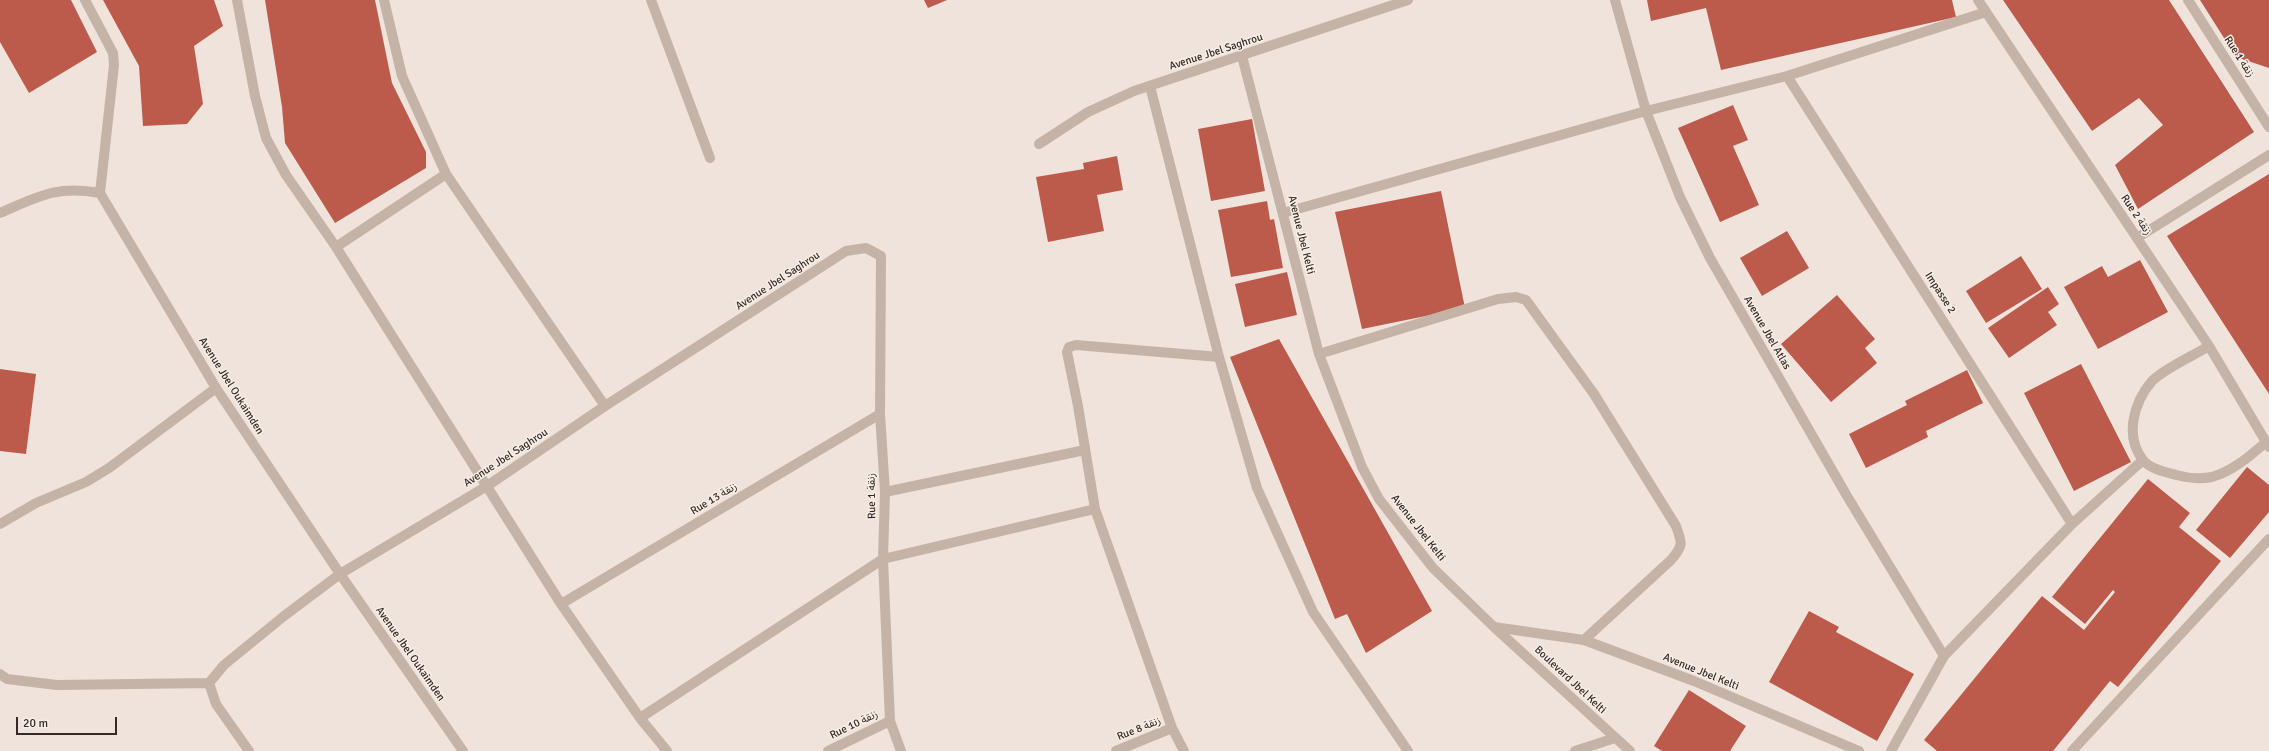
<!DOCTYPE html>
<meta charset="utf-8">
<style>
body{margin:0}
#map{position:relative;width:2269px;height:751px;overflow:hidden;background:#efe3db;font-family:Signika,sans-serif}
canvas{display:block}
.scale{position:absolute;left:16px;top:717px;width:101px;height:18px;box-sizing:border-box;border:2px solid #342a27;border-top:0;padding-left:5px;font-size:12px;line-height:14px;white-space:nowrap;color:#342a27;-webkit-text-stroke:3px #f8eee6;paint-order:stroke}
</style>
<div id="map">
<canvas width="2269" height="751"></canvas>
<div class="scale">20 m</div>
</div>
<script>
const c = document.querySelector('canvas').getContext('2d');
c.lineJoin = 'round';
function fill(path, color) { c.fillStyle = color; c.fill(path, 'evenodd'); }
function strokePath(path, color, width, dash) { c.strokeStyle = color; c.lineWidth = width; c.lineCap = dash ? 'butt' : 'round'; c.setLineDash(dash || []); c.stroke(path); }
function label(font, color, halo, rows, align = 'center') {
  c.font = font + ' Signika,"Noto Sans Arabic",sans-serif'; c.lineWidth = 3; c.setLineDash([]); c.textBaseline = 'middle'; c.strokeStyle = halo; c.fillStyle = color; for (const [text, x, y, turn = 0] of rows) {
    c.save(); c.translate(x, y); c.rotate((+turn || 0) * Math.PI / 180); c.textAlign = isNaN(turn) ? turn : align; if (halo) c.strokeText(text, 0, 0); c.fillText(text, 0, 0); c.restore();
  }
}
fill(new Path2D(`
 M0 0H71L97 52 29 93 0 42Z
 M103 0H214L223 26 194 46 203 104 187 124 143 126 139 66Z
 M265 0H375L392 83 426 152V168L335 223 285 143 282 107Z
 M924 0H947L928 8Z
 M1647 0H1952L1956 17 1721 70 1706 8 1651 21Z
 M2003 0H2169L2254 132 2138 209 2115 165 2163 125 2139 98 2092 131Z
 M2200 0H2269V68L2236 57Z
 M1733 105 1748 140 1733 146 1759 205 1720 222 1678 128Z
 M1252 119 1265 191 1211 201 1198 129Z
 M1117 156 1123 190 1097 195 1104 231 1048 242 1036 177 1084 169 1083 163Z
 M2269 174V394L2167 236Z
 M1441 191 1465 308 1362 329 1335 212Z
 M1267 201 1270 220 1274 219 1283 268 1231 277 1218 210Z
 M1787 231 1809 268 1762 296 1740 258Z
 M2021 256 2042 289 1986 323 1966 291Z
 M2140 260 2168 312 2098 349 2064 287 2102 266 2108 277Z
 M1287 272 1297 315 1245 327 1235 284Z
 M2048 287 2059 304 2048 312 2057 325 2009 358 1988 328Z
 M1837 295 1875 339 1865 348 1877 363 1831 402 1781 344Z
 M1279 339 1432 611 1366 653 1347 614 1335 619 1230 357Z
 M2081 364 2131 462 2074 491 2024 393Z
 M0 369 36 374 26 454 0 451Z
 M1967 370 1983 403 1926 431 1928 437 1866 468 1849 434 1907 405 1905 401Z
 M2247 467 2269 485V512L2230 558 2196 530Z
 M2148 479 2190 513 2179 527 2221 561 2118 687 2110 681 2053 751H1937L1924 740 2042 596 2084 630 2115 592 2113 590 2085 624 2052 597Z
 M1809 611 1839 627 1836 632 1914 674 1877 741 1769 682Z
 M1689 690 1746 726 1730 751H1662L1654 746Z`), '#bc5b4c');
strokePath(new Path2D(`
 M85 0 113 53 114 65 100 193 216 388 340 574 463 751
 M237 0 255 96 266 138 286 175 336 247 561 604 640 718 667 751
 M384 0 402 76 446 174 605 406
 M651 0 710 158
 M1615 0 1646 111 1680 197 1710 258 1847 496 1944 656
 M1978 0 2209 346 2269 447
 M2188 0 2269 127
 M1242 56 1319 354 1362 467 1379 499 1433 568 1494 627 1584 640 1694 681 1859 751
 M1787 76 2072 524
 M1150 86 1219 357 1257 488 1313 612 1408 751
 M1039 144 1088 112 1134 91 1408 0
 M0 213C39 196 57 185 100 193
 M1283 213 1646 111 1787 76 1986 12
 M2137 238 2269 155
 M336 247 446 174
 M2209 346C2193 356 2165 368 2152 381 2134 402 2124 436 2143 460 2150 469 2165 472 2176 475 2187 478 2201 479 2212 477 2233 471 2250 456 2266 442
 M1319 354 1498 299 1516 297 1526 300 1594 394 1676 526C1682 543 1684 545 1671 560L1584 640
 M885 492 1085 450
 M0 524 36 503 86 482 109 468 216 388
 M561 604 880 414
 M1494 627 1630 751
 M0 674 7 679 57 685 209 683
 M640 718 883 559 1095 509
 M249 751 216 704 209 683 224 665 284 616 340 574 487 486 605 406 846 251 866 248 881 256 880 414 885 492 883 559 890 721 901 751
 M828 751 890 721
 M1116 751 1172 728
 M1184 751 1172 728 1095 509 1078 406 1067 352 1069 347 1076 345 1219 357
 M1575 751 1615 738
 M1891 751 1944 656 2072 524 2143 460
 M2072 751 2269 539`), '#c6b3a8', 10);
label('11px', '#342a27', '#f8eee6', [
 ["Avenue Jbel Saghrou",1216,52,-18],
 ["Rue 1 زنقة",2239,57,57],
 ["Rue 2 زنقة",2136,215,56],
 ["Avenue Jbel Kelti",1301,235,76],
 ["Avenue Jbel Saghrou",778,281,-33],
 ["Impasse 2",1940,293,57],
 ["Avenue Jbel Atlas",1767,333,60],
 ["Avenue Jbel Oukaimden",231,386,58],
 ["Avenue Jbel Saghrou",506,458,-33],
 ["Rue 1 زنقة",872,496,-91],
 ["Rue 13 زنقة",714,499,-31],
 ["Avenue Jbel Kelti",1418,528,52],
 ["Avenue Jbel Oukaimden",410,654,55],
 ["Avenue Jbel Kelti",1701,672,22],
 ["Boulevard Jbel Kelti",1570,680,43],
 ["Rue 10 زنقة",854,725,-26],
 ["Rue 8 زنقة",1139,729,-22]
]);
</script>
